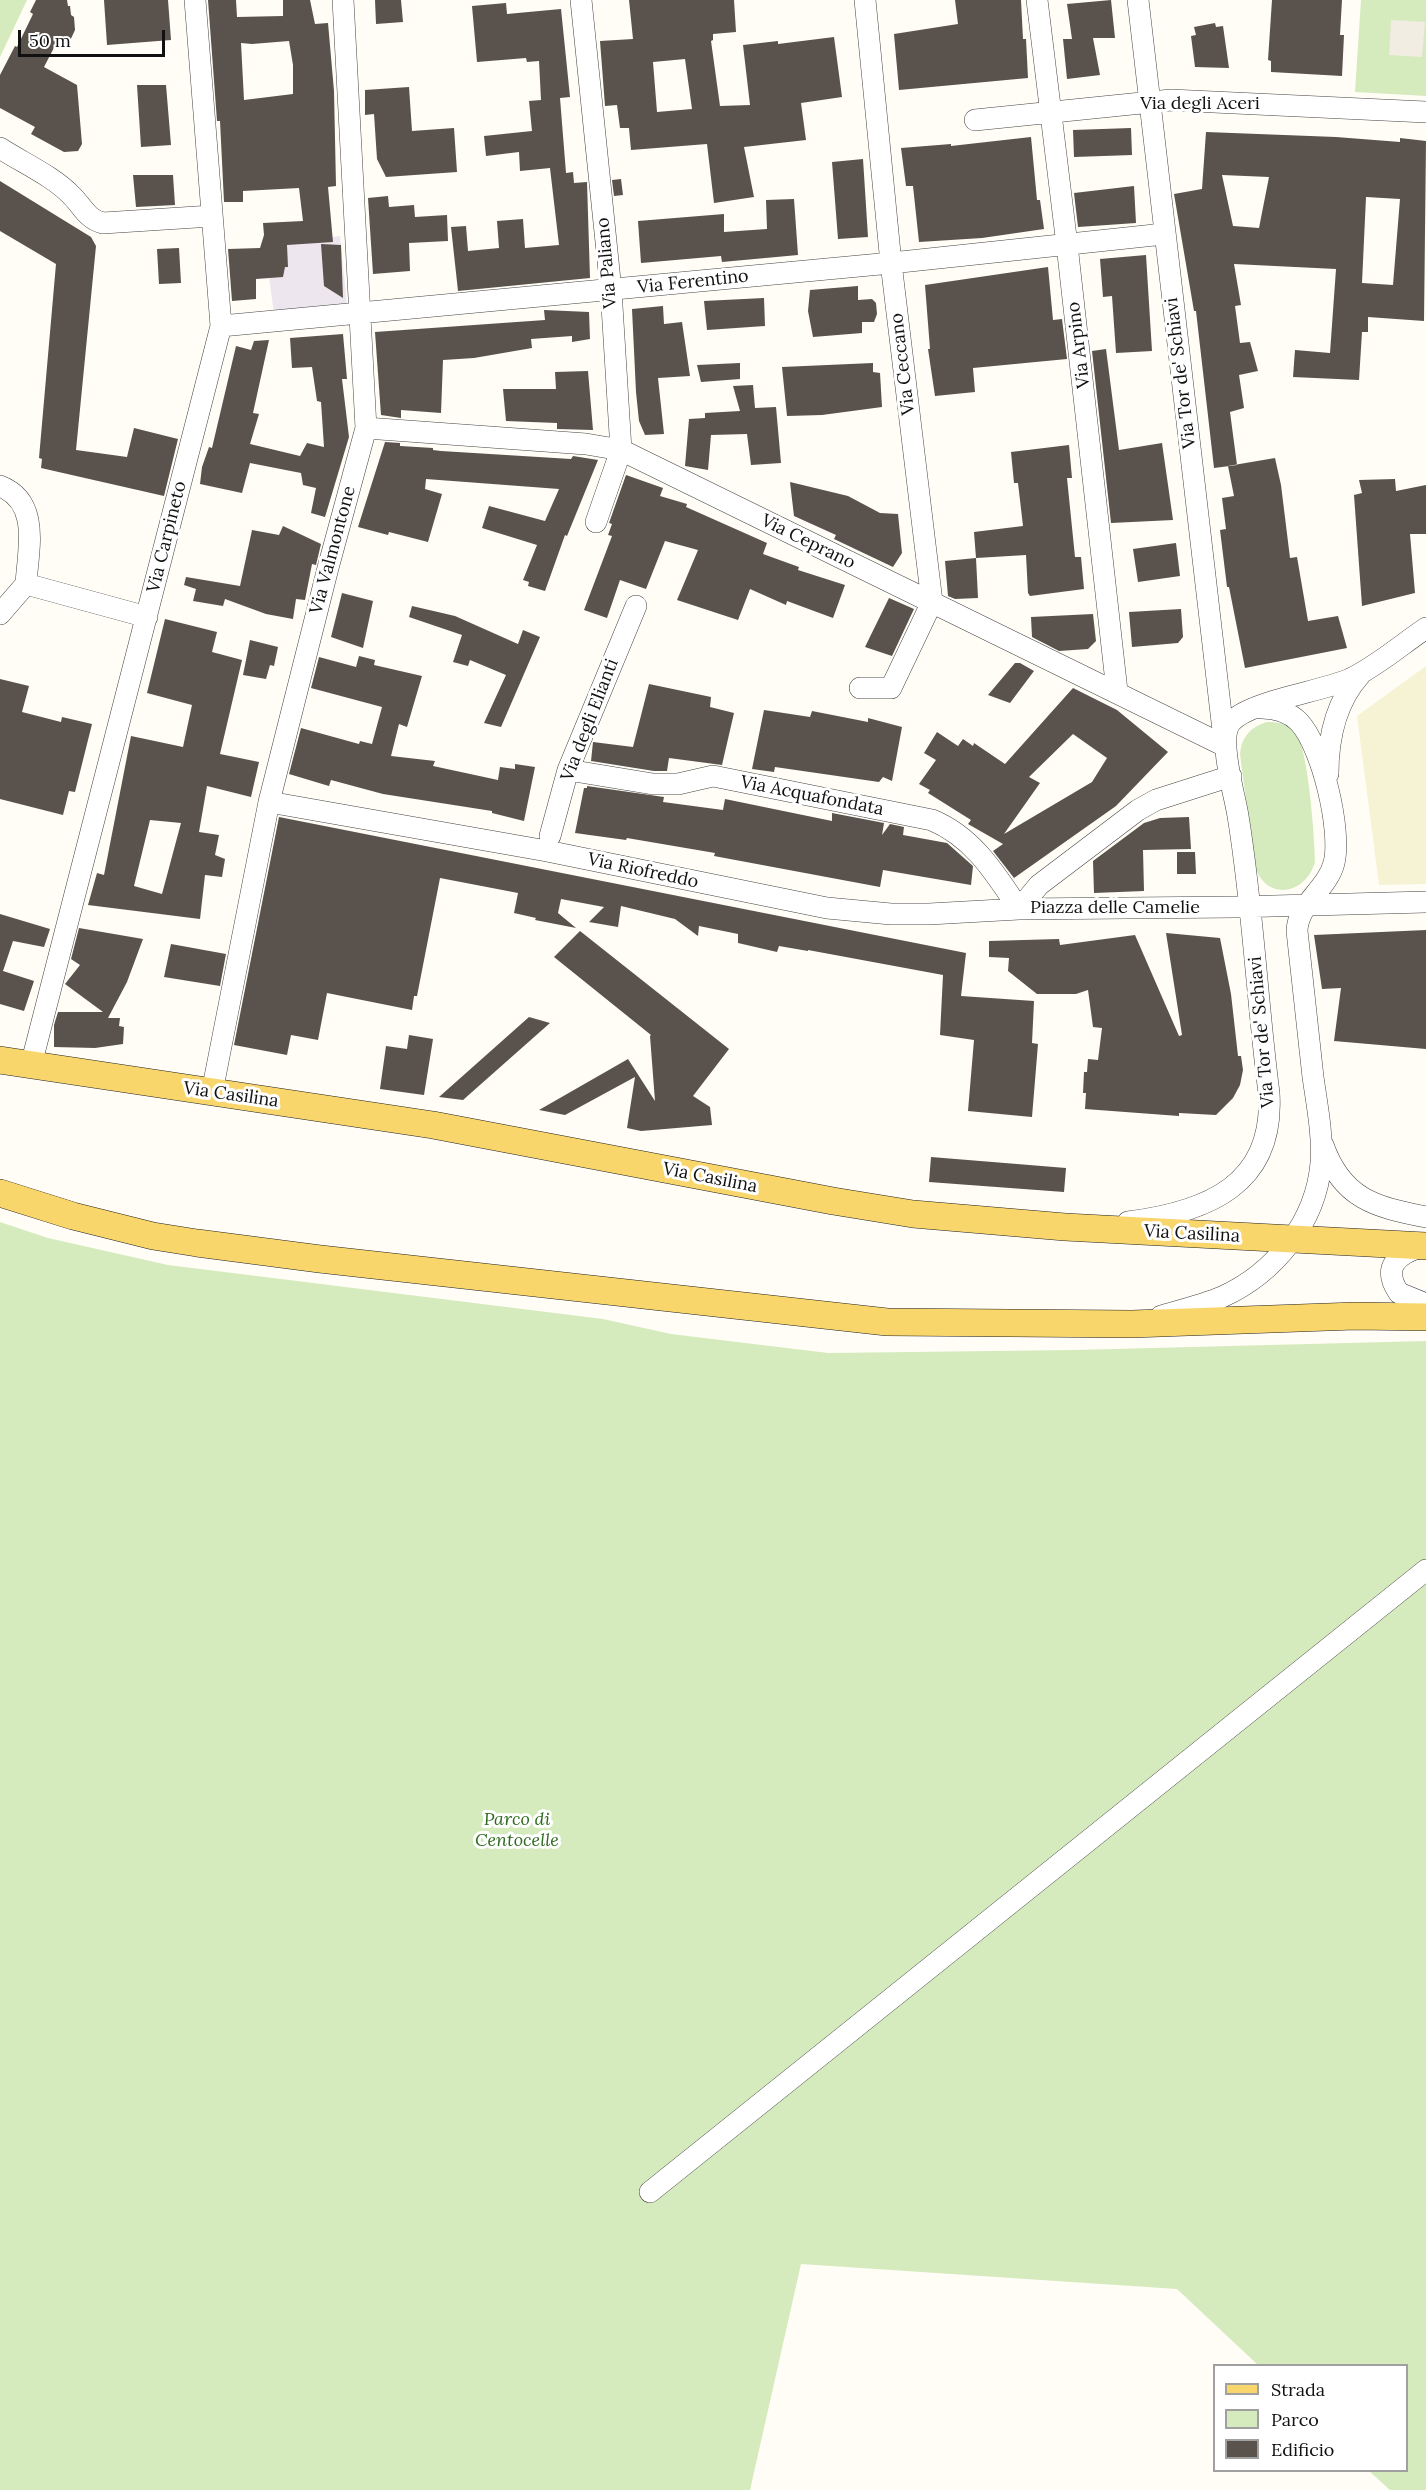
<!DOCTYPE html>
<style>
body{margin:0}
#map{position:relative;width:1426px;height:2490px;overflow:hidden;background:#fffdf5;font-family:Lora,serif}
canvas{display:block}
.legend{position:absolute;left:1213px;top:2364px;width:195px;height:108px;box-sizing:border-box;background:#fff;border:2px solid #a0a0a0;margin:0;padding:8px 10px;list-style:none;font-size:18px;color:#111}
.legend li{display:flex;align-items:center;gap:12px;height:30px}
.legend b{width:30px;border:2px solid #a0a0a0}
.scale{position:absolute;left:18px;top:30px;width:147px;height:27px;box-sizing:border-box;border:3px solid #111;border-top:0;padding-left:8px;font-size:18px;line-height:21px;white-space:nowrap;color:#111;-webkit-text-stroke:4px #fff;paint-order:stroke}
</style>
<div id="map">
<canvas width="1426" height="2490"></canvas>
<ul class="legend">
<li><b style="height:8px;background:#f9d66b"></b>Strada</li>
<li><b style="height:16px;background:#d5ebbd"></b>Parco</li>
<li><b style="height:16px;background:#5a524d"></b>Edificio</li>
</ul>
<div class="scale">50 m</div>
</div>
<script>
const c = document.querySelector('canvas').getContext('2d');
c.lineJoin = 'round';
function fill(path, color) { c.fillStyle = color; c.fill(path, 'evenodd'); }
function strokePath(path, color, width, dash) { c.strokeStyle = color; c.lineWidth = width; c.lineCap = dash ? 'butt' : 'round'; c.setLineDash(dash || []); c.stroke(path); }
function label(font, color, halo, rows, align = 'center') {
  c.font = font + ' Lora,serif'; c.lineWidth = 6; c.setLineDash([]); c.textBaseline = 'middle'; c.strokeStyle = halo; c.fillStyle = color; for (const [text, x, y, turn = 0] of rows) {
    c.save(); c.translate(x, y); c.rotate((+turn || 0) * Math.PI / 180); c.textAlign = isNaN(turn) ? turn : align; if (halo) c.strokeText(text, 0, 0); c.fillText(text, 0, 0); c.restore();
  }
}
fill(new Path2D(`
 M340 236 347 305 274 314 265 247Z`), '#eee6ef');
fill(new Path2D(`
 M1426 666V884L1379 885 1357 716Z`), '#f6f3d4');
fill(new Path2D(`
 M0 0H27L0 57Z
 M1361 0H1426V96L1355 92Z
 M1267 722C1278 722 1289 724 1296 733 1308 748 1315 840 1315 862 1305 897 1263 901 1254 863L1240 754C1242 736 1251 727 1267 722Z
 M0 1222 48 1238 168 1265 603 1319 671 1334 828 1353 1075 1350 1426 1341V2490H1390L1369 2471 1406 2470V2366L1258 2365 1177 2289 801 2264 750 2490H0Z`), '#d5ebbd');
fill(new Path2D(`
 M1391 20 1425 22 1422 57 1389 55Z`), '#f1ede2');
fill(new Path2D(`
 M36 0H67L68 6H70L71 15 74 17 75 30 68 45 58 40 44 67 77 85 82 144 78 151 64 152 31 134 35 127 0 108V75L15 46 17 47 33 14 30 12Z
 M104 0H168L171 40 107 45Z
 M208 0H236L237 17 283 16V0H310L315 24 328 23 334 91 336 186 328 187 333 242 287 245 288 267H285L283 277 256 279V299L232 301 228 249 260 248 264 235 263 223 303 221 299 188 243 191V202H224L220 121H217ZM289 41 293 65V94L244 100 241 43 252 44Z
 M375 0H401L403 22 376 24Z
 M629 0H734L736 32 713 34V40L711 41 720 106 750 105 743 45 778 41V44L834 37 842 97 801 103 806 140 744 147 754 197 714 203 707 144 631 150 629 128H620L617 105 605 106 600 41 633 39ZM685 59 692 109 657 112 653 62Z
 M955 0H1021L1023 39H1026L1028 78 899 90 894 34 958 24Z
 M1111 0 1115 38H1093L1100 75 1067 79 1063 39H1072L1067 4Z
 M1272 0H1342L1340 35H1344L1342 76 1271 72V61L1268 60Z
 M506 3 507 14 561 9 570 97 560 98 566 173 573 172 574 183 587 182 590 278 458 291 451 227 466 226 468 251 499 248 497 221 523 219 525 248 559 245 550 168 520 171 519 152 486 156 484 136 532 131 529 101 541 100 539 61 527 62 526 58 477 62 472 6Z
 M1215 23 1216 27 1223 26 1229 68 1195 67 1191 36 1196 35 1194 27Z
 M137 85H166L171 145 141 147Z
 M409 87 412 131 454 128 457 172 386 177 377 159 374 114 365 115V90Z
 M1131 128 1132 155 1074 157 1073 130Z
 M1206 132 1336 137 1400 142V138L1426 141 1424 321 1368 317V332H1362L1359 380 1293 377 1295 350 1330 353 1336 269 1234 264 1241 305 1235 306 1240 343 1250 342 1258 371 1239 375 1244 408 1230 412 1237 465 1214 468 1196 311H1194L1174 194 1202 189ZM1222 175 1269 177 1259 228 1233 226ZM1366 197 1400 199 1393 285 1362 283Z
 M1031 137 1037 200H1040L1044 229 982 238 919 242 913 186H906L901 148 951 144V146Z
 M863 159 868 237 838 239 832 162Z
 M133 175H173L175 205 136 207Z
 M621 179 623 195 614 196 612 180Z
 M0 181 91 237 96 246 76 450 127 457 134 428 178 439 164 496 41 468 42 459 39 458 56 264 0 231Z
 M1134 186 1136 223 1078 227 1074 193Z
 M388 196 389 207 414 205 415 217 447 215 448 241 409 243 410 271 373 274 368 198Z
 M794 199 798 255 722 262 721 256 641 263 638 221 724 214V232L767 229 766 200Z
 M321 244 341 245 343 298 324 286Z
 M179 248 181 283 159 284 157 249Z
 M1146 255 1152 351 1116 353 1112 296 1103 297 1100 259Z
 M1048 267 1053 320 1062 319 1067 359 973 368 975 392 935 396 928 349H930L925 285Z
 M858 286V300L872 299 876 303 877 314 874 322H862V333L813 337 808 311 810 290Z
 M764 298 765 326 707 330 704 301Z
 M663 306 664 324 682 322 690 376 658 378 664 434 645 435 639 421 636 392 632 309Z
 M544 310 589 312 590 339 572 342V336L531 339 532 348 474 358 443 360 441 413 401 410V418L381 415 375 332 545 320Z
 M343 334 347 379H342L349 437 325 517 311 513 316 488 303 485 301 473 250 463 242 493 200 484 202 467 209 447 212 448 236 346 251 350 254 341 269 340 253 413 259 414 250 444 300 456 307 443 324 447 321 402 317 401 312 367 292 368 290 338Z
 M1106 349 1119 450 1162 443 1173 520 1111 523 1092 351Z
 M740 363V379L701 382 697 365Z
 M873 363V372L880 373 882 407 822 415 787 416 782 367Z
 M588 371 593 430 557 429V423L506 421 503 389H556L555 372Z
 M753 385 755 408 776 407 781 463 751 465 747 434 711 435 708 470 685 466 689 419 705 418V413L740 411 733 386Z
 M385 442 400 443V446L433 448V450L441 451 571 459 573 456 598 460 567 536 565 535 545 591 528 586 529 582 523 580 537 545 482 528 489 506 545 521 559 489 426 479 425 489 442 494 428 542 389 532 388 535 358 527Z
 M1069 445 1072 478H1067L1075 557H1081L1084 589 1030 596 1028 593 1026 555 976 558 974 532 1023 526 1018 483H1014L1011 452Z
 M1275 458 1281 485 1290 558 1297 557 1308 621 1338 616 1347 648 1245 668 1229 587H1227L1220 530 1226 529 1222 498 1234 496 1228 466Z
 M626 475 663 488 660 496 687 504 686 507 767 543 763 554 799 567 798 570 845 585 833 618 787 601 786 605 750 589 738 620 677 600 698 550 665 541 646 589 620 580 607 618 584 610 612 536 608 535 612 524 609 523Z
 M1395 479 1396 491 1426 485V534H1410L1415 593 1362 606 1354 495 1362 493 1359 480Z
 M790 482 848 496 880 513 898 514 902 553 893 567 834 539 836 535 794 516Z
 M283 526 321 544 316 565 312 564 305 600 296 599 293 619 266 614 225 599 223 606 193 601 196 589 184 585 186 577 240 586 252 530 279 535Z
 M1176 543 1180 576 1138 582 1133 549Z
 M976 558 978 598 955 599 948 596 945 561Z
 M342 593 373 601 363 648 331 637Z
 M889 598 914 609 892 656 865 647Z
 M412 606 455 616 518 644 523 630 540 637 501 727 484 723 506 675 470 660 468 666 453 662 462 635 409 617Z
 M1181 609 1183 637 1178 643 1132 647 1129 612Z
 M1093 614 1096 641 1088 649 1059 651 1032 637 1031 617Z
 M165 619 217 632 212 652 242 660 220 754 259 762 251 797 207 786 199 832 219 835 215 855 225 859 222 877 205 875 200 919 88 905 97 873 104 875 131 736 183 747 192 705 147 693ZM150 820 181 823 162 894 134 886Z
 M250 640 278 647 274 666 270 665 266 679 243 675Z
 M359 656 375 660 374 665 422 676 407 727 399 724 391 756 435 761 433 766 498 780 500 767 515 769V764L535 767 524 821 492 813V811L383 794 331 780 329 786 289 774 301 728 359 744 360 741 372 744 382 707 311 688 319 657 356 667Z
 M1015 663H1020L1034 671 1010 703 988 695Z
 M0 679 29 686 22 712 61 722 62 717 92 724 75 792 69 791 63 815 0 799Z
 M649 684 711 697 710 707 734 713 722 765 669 758 667 771H654L591 761 593 742 633 747Z
 M1073 688 1117 710 1168 752 1116 806 1014 878 993 851 1003 844 968 824 971 820 928 793 930 790 919 784 936 760 924 753 937 732 958 746 963 739 973 746 974 743 1005 764ZM1073 734 1107 758 1092 782 1004 834 1040 783 1029 777Z
 M764 710 810 717 812 711 868 722V718L902 727 892 781 883 777 879 782 775 767 774 772 752 769Z
 M587 786 664 797 663 802 723 810 725 799 832 821V813L884 823 882 835 890 824 904 827 903 835 947 843 973 866 971 885 883 870 880 887 714 856 715 853 627 838 626 840 575 833 584 788H587Z
 M279 817 966 953 961 996 1034 1001 1032 1043 1038 1044 1032 1117 968 1111 974 1040 940 1035 943 975 808 950V951L779 946 777 952 738 943V934L699 926 698 936 675 919 621 906 618 927 589 922 604 907 561 899 558 913 576 928 535 920 536 918 514 913 518 893 440 878 417 996H414L412 1010 327 993 318 1040 291 1035 287 1055 234 1045Z
 M1189 817 1191 849 1143 850 1144 891 1094 893 1093 861 1144 823 1160 818Z
 M1177 852H1195L1196 874H1177Z
 M0 914 50 929 44 947 13 941 3 971 34 981 24 1011 0 1004Z
 M79 928 143 939 127 982 108 1018H120L119 1026 124 1027 123 1044 95 1048 54 1047V1025L58 1012H103L65 984 80 965 71 959Z
 M1426 930V1049L1334 1041 1341 988 1322 989 1314 935Z
 M580 931 729 1049 693 1096 710 1107 712 1125 641 1131 627 1128 635 1077 565 1115 539 1110 628 1059 655 1101 650 1036 651 1035 554 957Z
 M1166 933 1220 938 1231 994 1238 1056H1241L1243 1070 1240 1085 1233 1098 1216 1115 1179 1113V1116L1085 1109 1086 1093H1083L1084 1072H1087L1088 1059 1098 1060 1102 1028 1093 1027 1088 990 1076 994H1037L1008 971 1009 958 989 957V941L1059 939 1060 945 1135 935 1179 1036 1182 1035Z
 M171 944 226 954 220 986 164 977Z
 M529 1017 550 1023 463 1100 439 1097Z
 M409 1035 433 1039 424 1095 380 1089 386 1046 407 1049Z
 M931 1157 1066 1168 1064 1192 929 1182Z`), '#5a524d');
const minor = new Path2D(`
 M581 0 611 290 621 450 596 522
 M1037 0 1067 245 1117 691
 M1138 0 1224 739
 M975 120 1171 100 1426 112
 M0 148C23 163 53 176 72 196 83 207 87 219 103 223L212 216
 M221 326 891 263 1164 234
 M366 428 586 444 621 450 1225 746
 M0 486C41 502 28 550 26 584
 M26 584 147 617
 M0 614 26 584
 M860 688H891L932 602 891 263 865 0
 M568 770 653 784H678L713 776 932 820C973 837 995 873 1019 909
 M1328 774C1328 738 1335 703 1360 675
 M269 802 547 851 827 908 891 914H929L1019 909 1235 907 1426 902
 M550 836 568 770 636 606
 M1019 909 1039 885 1138 810 1156 800 1231 776
 M31 1065 221 326 195 0
 M212 1092 269 802 328 568 366 428 343 0
 M1323 1145C1342 1199 1375 1207 1426 1217
 M1128 1222C1207 1212 1275 1185 1269 1093 1257 1001 1253 907 1238 816 1235 795 1217 738 1231 722 1250 701 1320 692 1350 679 1377 666 1401 645 1426 628
 M1421 1247C1398 1254 1381 1267 1399 1293L1426 1304
 M1161 1316C1182 1310 1203 1305 1222 1297 1275 1273 1316 1222 1321 1163 1323 1135 1317 1105 1313 1077 1308 1028 1302 980 1297 931 1298 903 1327 890 1334 863 1342 831 1322 746 1299 722 1289 712 1276 708 1262 708
 M650 2192 1426 1570`);
const major = new Path2D(`
 M0 1060 433 1125 833 1201 913 1214 1065 1227 1426 1246
 M0 1193 73 1216 153 1236 197 1243 320 1259 887 1322 1132 1324 1355 1316 1426 1317`);
strokePath(minor, '#444', 22);
strokePath(major, '#222', 28);
strokePath(minor, '#fff', 21);
strokePath(major, '#f9d66b', 27);
label('18px', '#111', '#fff', [
 ["Via degli Aceri",1200,104],
 ["Via Paliano",607,263,-95],
 ["Via Ferentino",693,282,-6],
 ["Via Arpino",1079,345,-97],
 ["Via Ceccano",903,364,-97],
 ["Via Tor de' Schiavi",1181,373,-97],
 ["Via Carpineto",167,537,-76],
 ["Via Ceprano",808,542,26],
 ["Via Valmontone",333,550,-75],
 ["Via degli Elianti",590,720,-69],
 ["Via Acquafondata",812,796,11],
 ["Via Riofreddo",643,871,12],
 ["Piazza delle Camelie",1115,908],
 ["Via Tor de' Schiavi",1262,1032,-95],
 ["Via Casilina",231,1095,8],
 ["Via Casilina",710,1178,11],
 ["Via Casilina",1192,1234,3]
]);
label('italic 18px', '#2f6b1f', '#fff', [
 ["Parco di",517,1820],
 ["Centocelle",517,1841]
]);
</script>
